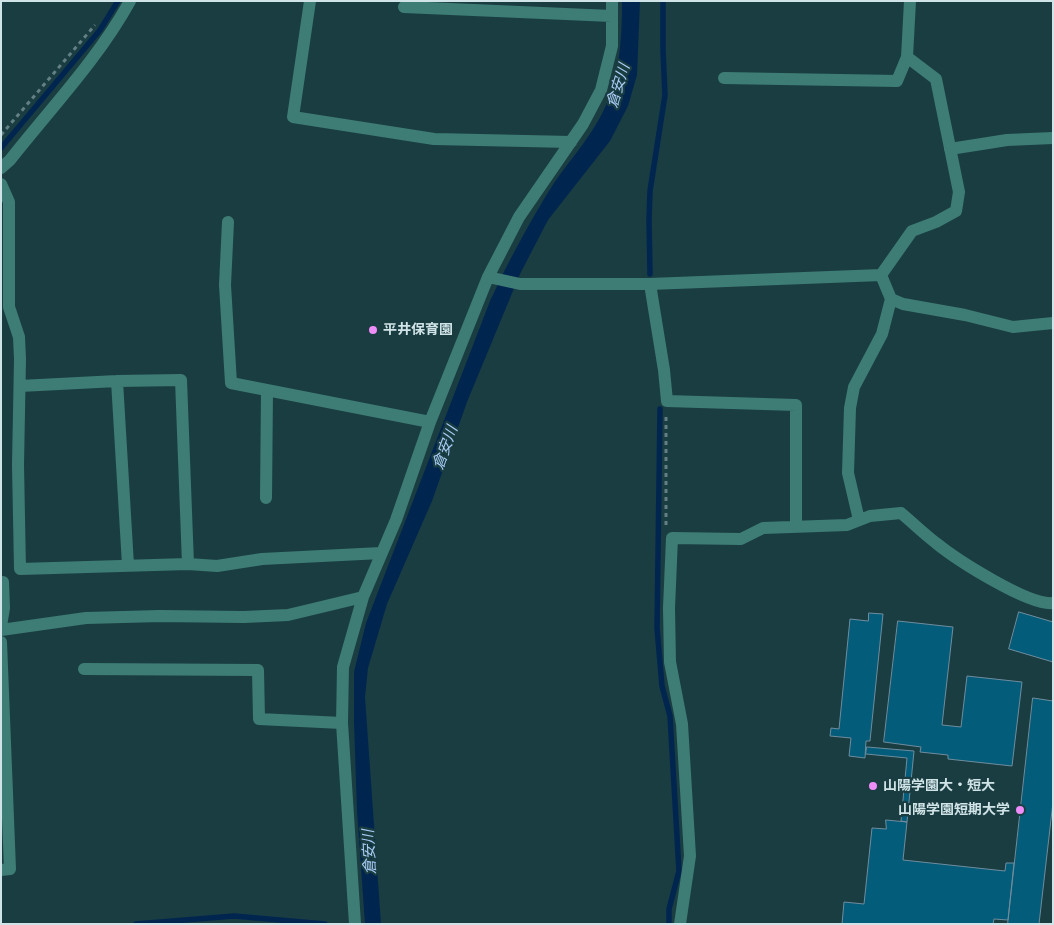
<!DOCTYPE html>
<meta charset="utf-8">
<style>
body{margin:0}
#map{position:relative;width:1054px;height:925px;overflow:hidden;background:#1a3d42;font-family:"Archivo Narrow",sans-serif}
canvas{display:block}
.frame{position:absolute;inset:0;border:2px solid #d0e3e6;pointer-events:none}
</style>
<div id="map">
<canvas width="1054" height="925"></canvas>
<div class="frame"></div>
</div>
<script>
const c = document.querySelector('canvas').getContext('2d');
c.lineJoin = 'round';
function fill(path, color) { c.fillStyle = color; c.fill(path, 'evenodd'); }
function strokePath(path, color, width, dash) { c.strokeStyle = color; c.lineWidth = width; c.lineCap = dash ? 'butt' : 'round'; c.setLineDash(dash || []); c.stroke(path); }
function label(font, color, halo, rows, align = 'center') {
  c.font = font + ' "Archivo Narrow","Noto Sans JP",sans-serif'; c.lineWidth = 4.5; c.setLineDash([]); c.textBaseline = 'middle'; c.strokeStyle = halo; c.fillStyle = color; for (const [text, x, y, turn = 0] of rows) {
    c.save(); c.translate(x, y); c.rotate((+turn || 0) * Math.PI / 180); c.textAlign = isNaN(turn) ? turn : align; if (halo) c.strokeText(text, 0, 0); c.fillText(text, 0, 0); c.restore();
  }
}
fill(new Path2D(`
 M622 1H640L637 75 628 106 610 141 548 220 520 274 467 402 432 501 387 604 368 668 365 697 381 924H365L357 811 354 722V672L366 623 490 301C509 260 530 221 554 183 572 157 595 132 607 103 620 71 622 36 622 1Z`), '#002650');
strokePath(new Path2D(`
 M1 148 100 30 118 1
 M650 274 649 220 650 191 665 95 663 50V1
 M660 409 657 628 662 686 670 716 679 871 669 909V924
 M136 924 234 916 325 924`), '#002650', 5.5);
const building = new Path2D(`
 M1019 612 1053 622V662L1009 649Z
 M869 613 883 614 870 741H866L865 758 849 756 851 738 830 736 831 728 839 729 850 619 868 621Z
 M898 621 953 627 942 725 961 727 967 676 1022 682 1012 766 948 759V755L920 752 921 747 884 742Z
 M1033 698 1053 701V802L1039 924H1008Z
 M867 747 914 751 907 822 901 821 907 758 866 754Z
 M886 820 907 822 903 860 1005 871 1006 863H1014L1008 920 994 919 993 924H842L844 902 864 904 872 828 886 829Z`);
fill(building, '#045c7b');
strokePath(building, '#6f8d9d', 1);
strokePath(new Path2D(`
 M1 135 95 25
 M666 525V416`), '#638084', 3, [4, 4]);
strokePath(new Path2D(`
 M310 1 293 117 434 139 571 142
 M404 7 612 16
 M724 78 897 81 907 57
 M950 149 1007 140 1053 138
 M1 168 10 160C51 108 98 59 130 1
 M1 184 9 202V307L19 337 20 359 18 465 20 569 188 564 217 566 262 559 381 553
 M228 222 225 285 231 383 430 422
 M881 275 912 231 936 222 956 211 959 192 936 79 907 57 910 1
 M881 275 891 299 903 304 965 315 1013 327 1053 323
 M488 277 520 284H650L881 275
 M650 284 664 370 667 401 796 405V525
 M117 381 128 565
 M20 386 117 381 181 380 188 564
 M266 498 267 390
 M859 520 848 473 850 408 854 387 882 334 891 299
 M1 626 4 608 3 582
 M1 630 86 618 160 616 244 617 288 615 363 597
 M1 642 10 869 1 870
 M84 669 258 670 259 719 342 723
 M355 924 342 723 343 667 363 597 396 520 430 422 488 277 519 217 583 124 601 90 612 46V1
 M680 924 690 856 682 724 670 662 669 608 672 538 741 539 763 528 847 525 870 516 901 513C913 523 924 534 936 543 957 560 1029 606 1053 603`), '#3e7d75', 12);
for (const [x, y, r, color] of [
 [373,330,5,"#ee8cf8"],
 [873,786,5,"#ee8cf8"],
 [1020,810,5,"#ee8cf8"]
]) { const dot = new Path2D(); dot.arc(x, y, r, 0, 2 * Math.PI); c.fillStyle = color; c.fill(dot); strokePath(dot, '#1a3d42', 2); }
label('bold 14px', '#d0e3e6', '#1a3d42', [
 ["平井保育園",383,330],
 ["山陽学園大・短大",883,786],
 ["山陽学園短期大学",1010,810,"right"]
], 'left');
label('italic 15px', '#aacdf7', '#1a3d42', [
 ["倉安川",619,86,-73],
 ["倉安川",446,448,-70],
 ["倉安川",370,852,-93]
]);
</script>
